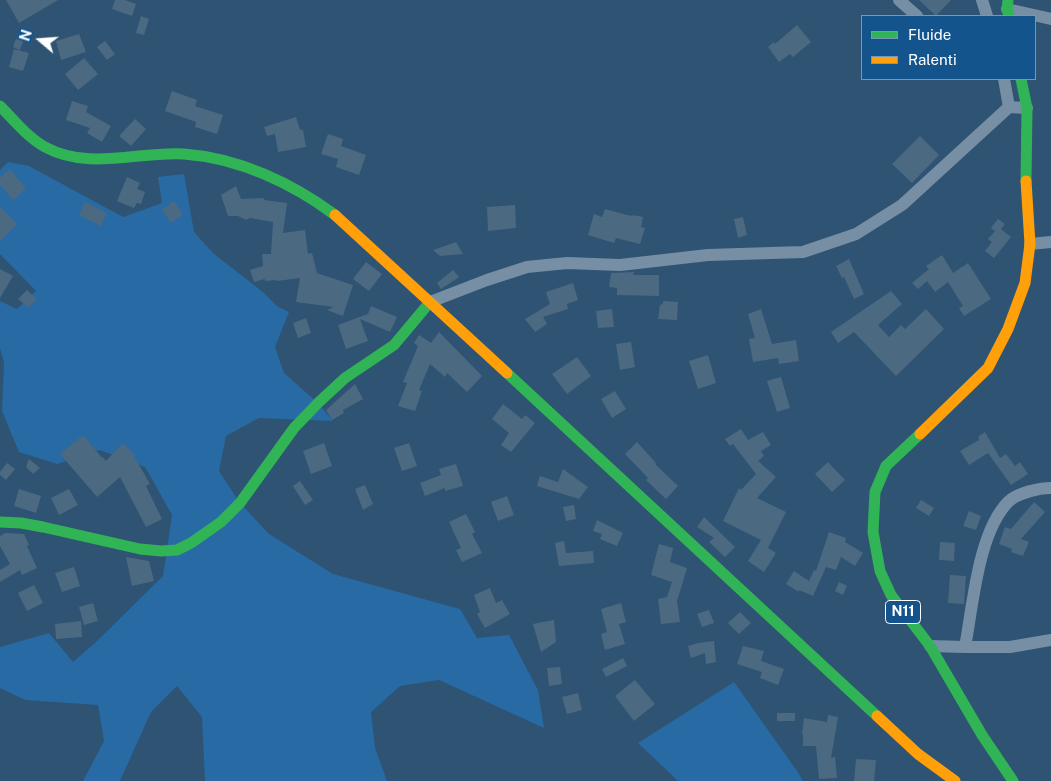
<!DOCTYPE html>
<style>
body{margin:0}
#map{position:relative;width:1051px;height:781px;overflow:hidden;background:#2f5372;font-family:"Public Sans",sans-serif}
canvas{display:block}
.legend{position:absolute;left:861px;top:15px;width:175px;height:65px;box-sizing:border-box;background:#14548d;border:1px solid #7298bb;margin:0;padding:6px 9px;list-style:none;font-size:15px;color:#fff}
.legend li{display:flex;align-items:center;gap:10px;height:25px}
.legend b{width:25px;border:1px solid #7298bb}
.north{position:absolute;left:15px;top:15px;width:50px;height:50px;-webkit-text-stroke:4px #14548d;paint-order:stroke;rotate:288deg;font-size:14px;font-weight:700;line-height:20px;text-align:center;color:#fff}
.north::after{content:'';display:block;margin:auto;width:18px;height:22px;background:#fff;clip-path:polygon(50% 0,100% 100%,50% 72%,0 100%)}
</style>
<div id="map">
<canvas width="1051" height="781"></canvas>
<ul class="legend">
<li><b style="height:6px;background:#30b455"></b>Fluide</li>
<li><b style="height:6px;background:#ff9f0a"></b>Ralenti</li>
</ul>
<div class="north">N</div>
</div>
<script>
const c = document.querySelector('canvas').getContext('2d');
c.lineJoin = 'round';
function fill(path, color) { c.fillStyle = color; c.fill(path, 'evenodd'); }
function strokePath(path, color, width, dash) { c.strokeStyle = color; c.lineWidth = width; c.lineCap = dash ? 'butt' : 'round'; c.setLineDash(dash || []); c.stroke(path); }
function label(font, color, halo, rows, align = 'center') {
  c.font = font + ' "Public Sans",sans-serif'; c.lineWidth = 5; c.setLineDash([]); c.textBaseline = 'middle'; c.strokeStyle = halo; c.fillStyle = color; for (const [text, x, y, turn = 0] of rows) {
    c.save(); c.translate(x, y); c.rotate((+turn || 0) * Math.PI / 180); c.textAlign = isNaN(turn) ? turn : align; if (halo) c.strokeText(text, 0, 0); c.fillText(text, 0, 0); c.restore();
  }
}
fill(new Path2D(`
 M8 162 29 166 123 217 162 203 158 177 184 174 194 232 213 253 264 293 277 306 289 312 275 347 284 373 318 403 333 421 259 418 226 436 219 471 240 503 269 534 333 574 460 609 477 638 509 635 538 690 544 728 439 680 400 686 371 712 375 748 387 781H205L202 717 177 686 151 712 120 781H83L104 741 98 705 25 700 0 688V647L49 633 73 662 96 642 163 576 172 515 145 467 100 450 57 464 19 452 2 411 4 363 0 348V301L17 309 36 291 0 254V170Z
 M734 682 797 771 803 781H678L638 743Z`), '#276aa4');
fill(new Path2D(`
 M6 0H58L19 23Z
 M115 0H125L136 4 132 16 112 9Z
 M919 0H951L936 16Z
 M141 16 149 19 144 35 136 33Z
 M797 25 811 42 793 57 790 54 779 62 768 47 774 42 775 44Z
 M18 33 25 36 20 50 13 47Z
 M79 34 86 52 61 60 56 41Z
 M105 41 115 54 107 60 97 47Z
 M14 49 29 53 23 71 9 67Z
 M84 58 98 74 78 90 65 74Z
 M172 91 197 100 195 106 223 115 217 134 195 127 196 122 165 111Z
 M72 101 88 106 86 112 111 126 102 142 87 133 90 128 66 120Z
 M296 117 300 130H303L306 147 278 152 275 134 267 136 264 127Z
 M135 119 146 129 131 146 119 136Z
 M328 134 343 139 341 146 366 155 359 175 336 167 338 159 321 154Z
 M920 136 939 155 912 183 892 164Z
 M10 169 26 189 13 200 0 185V178Z
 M127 177 140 183 137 189 145 192 141 204 137 203 134 208 117 201Z
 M236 186 241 199 264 198V200L287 203 283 233 305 230 308 254 312 253 317 273 353 285 343 316 327 310 334 307 296 302 300 278 277 281 276 280 265 281V279L254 282 250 270 263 266 262 254H271L273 222 250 218 246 220 238 216H228L221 195Z
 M174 201 183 214 171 223 162 210Z
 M85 202 107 213 101 226 79 215Z
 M515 205 516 228 488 231 487 207Z
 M0 207 17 224 0 241Z
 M605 209 627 215 633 216V215L643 217 641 227 645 228 640 244 616 238 614 243 588 235 594 214 602 217Z
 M743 217 747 235 738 238 734 219Z
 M998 219 1005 224 1001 229 1011 237 994 258 985 251 992 242 988 239 995 231 991 228Z
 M456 242 463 254 440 256 433 250Z
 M942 255 953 273 968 263 991 299 964 316 959 308 963 306 948 282 935 292 927 281 918 289 912 283 929 269 926 266Z
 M849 259 864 294 854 299 844 277 842 278 836 266Z
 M366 262 382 274 369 291 353 279Z
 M0 269 13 276 0 298Z
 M453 270 459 277 441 289 437 283Z
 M634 272 633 275H659V296L617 295V288L609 287 611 273Z
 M573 283 578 300 567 304 568 309 543 317 547 324 535 332 525 319 550 304 546 292Z
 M27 290 37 299 29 308 18 299Z
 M891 291 902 304 878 325 889 337 901 325 905 329 926 309 944 329 896 376 854 332 838 343 831 332Z
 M663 301 678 302 677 320 658 319 660 305 663 304Z
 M371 306 397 317 390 332 360 319 368 341 346 349 338 325 368 314Z
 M612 309 614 327 598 328 596 311Z
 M761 309 772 344 796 340 799 361 779 364 778 358 753 362 749 339 755 338 748 314Z
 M306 318 311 333 298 338 293 323Z
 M439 332 482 376 467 392 447 373 445 377 430 364 419 390 422 391 415 411 398 406 407 383 403 382 418 346 414 343 419 335 431 343Z
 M631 342 635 367 620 370 616 344Z
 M708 355 716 383 698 389 689 361Z
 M577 357 591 376 567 394 552 374Z
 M781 377 790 408 777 412 767 381Z
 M355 384 363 399 343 410 344 413 332 420 326 410Z
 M615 391 626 409 612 418 601 399Z
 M503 404 522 419 525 415 535 423 511 452 501 445 509 433 492 419Z
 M741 429 748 440 763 432 771 445 761 451 764 456 758 461 776 477 757 498 786 512 768 548 776 553 764 572 748 561 761 540 723 521 739 488 741 490 756 474 733 444 730 446 725 439Z
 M985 432 1000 458 1006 454 1015 466 1020 462 1028 474 1011 485 988 453 969 465 960 451 979 440 978 437Z
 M83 435 102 458 103 457 106 461 123 443 135 455 134 456 150 484 146 486 162 519 146 527 120 477 97 497 60 454Z
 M637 442 656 463 655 464 678 486 666 499 646 480 648 478 625 454Z
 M324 443 332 466 311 474 303 451Z
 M409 443 417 466 402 471 394 448Z
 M29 459 40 468 33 474 26 467Z
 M828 462 845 480 832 492 815 474Z
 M7 463 15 469 6 480 0 475V472Z
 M456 464 463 486 445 491V488L425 496 420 483 441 475 439 469Z
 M563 469 588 487 579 499 537 486 540 476 558 482Z
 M300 481 313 500 305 505 293 486Z
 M365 485 373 504 363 510 355 489Z
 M19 489 41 496 36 513 14 506Z
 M69 489 78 505 59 515 51 498Z
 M507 496 514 515 498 521 491 502Z
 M921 500 934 508 929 516 916 508Z
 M1034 502 1045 512 1021 539 1029 542 1023 556 1011 552 1012 549 999 544 1005 527 1011 529Z
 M574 505 576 519 566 521 563 507Z
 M969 511 981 516 976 530 963 526Z
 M466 514 475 532 472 534 482 553 462 562 456 550 461 548 449 522Z
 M704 517 735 547 725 557 709 542 714 538 697 527Z
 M597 520 623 533 617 546 600 539 602 534 593 531Z
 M829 532 846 538 845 542 863 553 855 566 841 557 836 570 826 567 813 596 799 590V592L786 584 794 571 809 581 814 570 816 571Z
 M5 533 24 534 29 545 27 546 37 568 22 575 20 570 0 582V570L10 564 0 546V536Z
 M564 541 566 553 593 551 594 563 559 566 555 543Z
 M940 542 955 543 954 561 939 560Z
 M659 544 673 548 670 562 687 568 677 601 680 622 661 624 658 599 667 597 672 582 651 575Z
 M126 557 149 561 154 581 132 586Z
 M74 567 80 586 62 592 55 573Z
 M950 575 966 576 964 604 948 603Z
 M839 582 847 586 843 595 835 591Z
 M34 585 43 603 27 611 18 593Z
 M490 588 496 603 502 600 510 614 485 628 477 614 480 612 474 595Z
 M93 603 98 621 84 625 79 607Z
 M621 603 626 622 619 624 625 644 605 650 601 634 607 632 601 609Z
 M709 610 714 623 702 627 697 614Z
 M740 612 751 623 739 634 728 623Z
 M554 620 556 642 541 652 533 624Z
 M81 621 82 637 56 639 55 624Z
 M714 641 716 662 706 664 705 653 691 658 688 646 698 643Z
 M743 646 764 651 761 661 784 669 778 685 760 678 762 672 737 664Z
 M623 658 627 666 606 677 602 669Z
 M560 667 562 684 549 686 547 668Z
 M635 680 655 704 634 721 615 696Z
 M578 693 582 710 567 714 562 697Z
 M777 713H795V721H777Z
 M828 715 838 717 831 758 835 757 837 778 819 779 816 746H803V734H802L804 718 827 722Z
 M856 759 876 760 874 781H854Z`), '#4c6982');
strokePath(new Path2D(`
 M899 0 917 16
 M982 0 987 16
 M1007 9 1051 19
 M1004 79 1009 107
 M1030 244 1051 242
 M430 302 487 280 527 267 567 263 620 265 708 255 803 252 856 234 902 205 1009 107 1027 108
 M930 646 965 647H1010L1051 640
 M965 647C973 605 978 533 1008 502 1017 493 1039 488 1051 488`), '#768fa5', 12);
strokePath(new Path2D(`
 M1008 0 1007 9 1009 16
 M1021 79 1027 108 1026 181
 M0 106C14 120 27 137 45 147 89 171 138 151 184 154 239 158 292 183 335 215
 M507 373 877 716
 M920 434 886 466 875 492 873 532 880 571 891 595 930 646 982 735 1013 781
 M0 522 21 523 43 527 140 549 161 551 177 550 191 543 221 522 240 503 294 428 318 403 345 378 394 345 430 302`), '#30b455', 11);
strokePath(new Path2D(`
 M335 215 507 373
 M920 434 988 368 1008 329 1025 283 1030 244 1026 181
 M877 716 918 754 955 781`), '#ff9f0a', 11);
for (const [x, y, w] of [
 [903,612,35]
]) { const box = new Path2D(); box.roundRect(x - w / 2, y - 11.5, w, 23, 4); c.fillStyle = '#14548d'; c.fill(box); strokePath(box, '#fff', 1); }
label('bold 14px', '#fff', null, [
 ["N11",903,612]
]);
</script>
